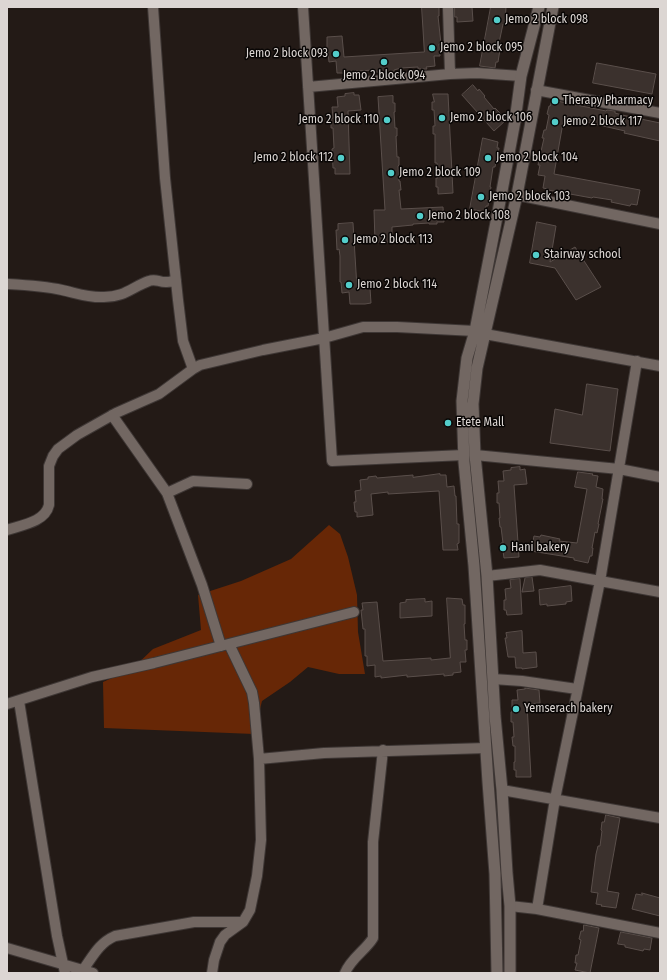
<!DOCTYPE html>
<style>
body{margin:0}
#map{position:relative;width:667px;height:980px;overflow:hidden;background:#231a16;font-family:"Fira Sans Condensed",sans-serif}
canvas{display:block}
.frame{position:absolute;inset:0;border:8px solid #dcd6d3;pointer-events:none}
</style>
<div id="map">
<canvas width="667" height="980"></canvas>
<div class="frame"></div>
</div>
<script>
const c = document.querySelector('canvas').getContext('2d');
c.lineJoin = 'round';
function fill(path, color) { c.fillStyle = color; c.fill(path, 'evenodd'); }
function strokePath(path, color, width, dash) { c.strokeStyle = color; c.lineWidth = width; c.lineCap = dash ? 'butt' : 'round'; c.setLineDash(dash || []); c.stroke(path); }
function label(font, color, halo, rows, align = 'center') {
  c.font = font + ' "Fira Sans Condensed",sans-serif'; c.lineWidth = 3; c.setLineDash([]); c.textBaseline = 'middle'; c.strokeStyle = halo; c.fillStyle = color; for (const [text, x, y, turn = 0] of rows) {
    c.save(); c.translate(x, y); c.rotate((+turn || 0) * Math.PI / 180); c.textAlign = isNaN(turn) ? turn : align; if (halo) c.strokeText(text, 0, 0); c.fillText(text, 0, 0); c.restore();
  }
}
fill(new Path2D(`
 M329 525 340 534 348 557 357 595 358 632 365 674H339L308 667 290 682 262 701 254 734 104 728 103 682 132 669 153 649 201 630 198 595 241 581 291 559Z`), '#672706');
const building = new Path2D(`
 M422 7H439V16H438L441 44H439L440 56H434L435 66 426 67 427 69H418V67L401 68 394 70V72H375V70L357 71 352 73 343 74V73H337L336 61 329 62 328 52H327V37L342 36 344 57 424 52Z
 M455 7H472L473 21 457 22V17H455Z
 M491 7H506L505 24H503L499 43H501L498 62H496L495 68 480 66Z
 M597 63 656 74 652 94 593 83Z
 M473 85 478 91 479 89 485 96 484 97 494 109 495 108 501 114 500 115 505 121 494 131 462 95Z
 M354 93V95H359L361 110 348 111 350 174H335V168H333L332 149 334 148 333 128H331V119L333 118 332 107H338L337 97 345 96V94Z
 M433 94H448L453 193 438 194V187H436V178H438L437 163H435V134H433V126H435L434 110H432V102H434Z
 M393 96V103H395V112H394L395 128H397V136H396L397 157H399V165L398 166 399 181H400L401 190H399L401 209 443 207 444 222H437V224H429V223L413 224V225L392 227V236H390V242H375L374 210H385L378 97Z
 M552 100 606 111 607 110 615 111V113L622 115 660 123V141L624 133 625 131 564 117 554 174 640 190 637 205 631 204 630 206 611 202 612 200 593 197 592 198 548 190V189L543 188 545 176 538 175 540 165H538L544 138H542L544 130H546L549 115 547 114 549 106H550Z
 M483 138 498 142 497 148H499L495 167H493L490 187H491L488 206H486L485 212 470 209Z
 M537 222 556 226 550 262 575 247 601 287 576 300 555 268 530 263Z
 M353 223 357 288H370L371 303 365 304H350L349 292 342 293 341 282H340V256L339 249 337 250 336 230H338V224Z
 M587 384 618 389 610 451 550 443 555 409 582 415Z
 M520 467V470L525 469 527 484 514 485 519 557 504 558 503 551H501V543H503L501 527H500L499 518H500L499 503H497V493H499L498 481H504L503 471 511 470V468Z
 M578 472 593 474 592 475 598 476 596 487 603 489 602 499H603L598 524H599L597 533 595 532 592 548H593L592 556H590L588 563 574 560V558L531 551 534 536 540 537 541 535 560 539 559 541 577 543 587 489 575 487Z
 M440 474V475H446L447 487 454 486 455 496H456L457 524H459V543L457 544 458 550H443L439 491 388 494V492L371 494 373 515 357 517V512H355L354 502H356L355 491 361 490 360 480 368 479V477L376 476 377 478 413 475V477Z
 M532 577 534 591 522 592 525 578Z
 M520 579 522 614 507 615 506 610H504V600H506L505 589 511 588 510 580Z
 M571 586 572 601 566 602V604L547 606V604L540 605 539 590Z
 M447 598 462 599 463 605H465V624H464L465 640H467V650H465L466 662H460L461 672 453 673V675L444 676V674L407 677V675L381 678V676L375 677V665L367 666V656H365V629H363L361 610H363L362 603 377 602 383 661 431 658V660L450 658Z
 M425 599V602L432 601V616L400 618V603L406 602V600Z
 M522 631 523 653 536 652 537 667 522 669V668H516L515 657H508L505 638H507L506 633Z
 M525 688 539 690 540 703 527 704 531 777H516V770H514V762H515V746H513L512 737H514L513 722H511V712H512V700H518L517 690 525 689Z
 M606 815 620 818 607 891 619 893 616 908 601 906 602 905 596 904 598 893 591 892 596 854 598 846H600L602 831 601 830 602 822H604Z
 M642 893 660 898V916L632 909 636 894 642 895Z
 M584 925 599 928 590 973 575 970 577 963H575L576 955H578L581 940 579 939 581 931H583Z
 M621 932 652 938 650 950 644 949 643 951 625 947V945L618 944Z`);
fill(building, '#3b312d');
strokePath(building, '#5a4f4b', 1);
const minor = new Path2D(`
 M153 7 165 178 178 300 183 341 193 369
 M303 7 332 461 464 455
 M448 7 450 74
 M308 87 450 74 477 73 521 76
 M536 90 660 113
 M517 195 660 224
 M7 284C25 285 44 286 62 290 76 293 89 298 104 297 125 297 132 287 149 281 156 278 160 283 167 282 170 282 173 281 176 280
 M112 415 167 493 202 585 221 646
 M475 455 619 469 660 477
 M167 493 193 481 247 484
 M7 530C22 525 45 522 49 505V466L53 456 58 449 77 435 116 413 159 394 193 369 200 365 263 350 324 338 363 327H397L475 331 485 334 660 366
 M487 576 540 570 660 592
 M493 679 522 681 577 689
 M19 701 57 936 65 973
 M7 704 92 677 154 663 354 612
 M259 759 324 753 486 748
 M502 790 660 818
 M510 906 537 909 660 933
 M537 909 555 799 600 581 637 361
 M7 948 93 973
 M83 970C93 956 99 943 115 936L194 922H243
 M212 973 214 960 220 942 225 935 243 922 250 910 257 876 261 840 259 759 254 703 252 692 229 644
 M345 973C351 958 365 951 373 938V842L383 750`);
const tertiary = new Path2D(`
 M497 973 495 874 488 782 474 566 464 462 462 401 467 358 475 331 502 191 515 121 521 76 539 7
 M510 973V906L507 873 502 790 495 716 487 576 475 455 473 404 477 368 517 195 553 7`);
strokePath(minor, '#3e3735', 12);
strokePath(tertiary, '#3e3735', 13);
strokePath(minor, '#726762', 10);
strokePath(tertiary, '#726762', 11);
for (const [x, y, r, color] of [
 [497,20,4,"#53cdca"],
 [432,48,4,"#53cdca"],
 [336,54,4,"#53cdca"],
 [384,62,4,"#53cdca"],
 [555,101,4,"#53cdca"],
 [442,118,4,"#53cdca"],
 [387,120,4,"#53cdca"],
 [555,122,4,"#53cdca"],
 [341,158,4,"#53cdca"],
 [488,158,4,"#53cdca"],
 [391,173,4,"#53cdca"],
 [481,197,4,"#53cdca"],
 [420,216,4,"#53cdca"],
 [345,240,4,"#53cdca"],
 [536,255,4,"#53cdca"],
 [349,285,4,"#53cdca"],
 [448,423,4,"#53cdca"],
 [503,548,4,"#53cdca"],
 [516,709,4,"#53cdca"]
]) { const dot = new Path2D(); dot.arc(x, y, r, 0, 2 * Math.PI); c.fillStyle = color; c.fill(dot); strokePath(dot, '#090605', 1.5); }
label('12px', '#dcd6d3', '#090605', [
 ["Jemo 2 block 098",505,20],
 ["Jemo 2 block 095",440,48],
 ["Jemo 2 block 093",328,54,"right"],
 ["Jemo 2 block 094",384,76,"center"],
 ["Therapy Pharmacy",563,101],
 ["Jemo 2 block 106",450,118],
 ["Jemo 2 block 110",379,120,"right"],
 ["Jemo 2 block 117",563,122],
 ["Jemo 2 block 112",333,158,"right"],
 ["Jemo 2 block 104",496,158],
 ["Jemo 2 block 109",399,173],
 ["Jemo 2 block 103",489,197],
 ["Jemo 2 block 108",428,216],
 ["Jemo 2 block 113",353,240],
 ["Stairway school",544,255],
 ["Jemo 2 block 114",357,285],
 ["Etete Mall",456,423],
 ["Hani bakery",511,548],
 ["Yemserach bakery",524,709]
], 'left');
</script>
